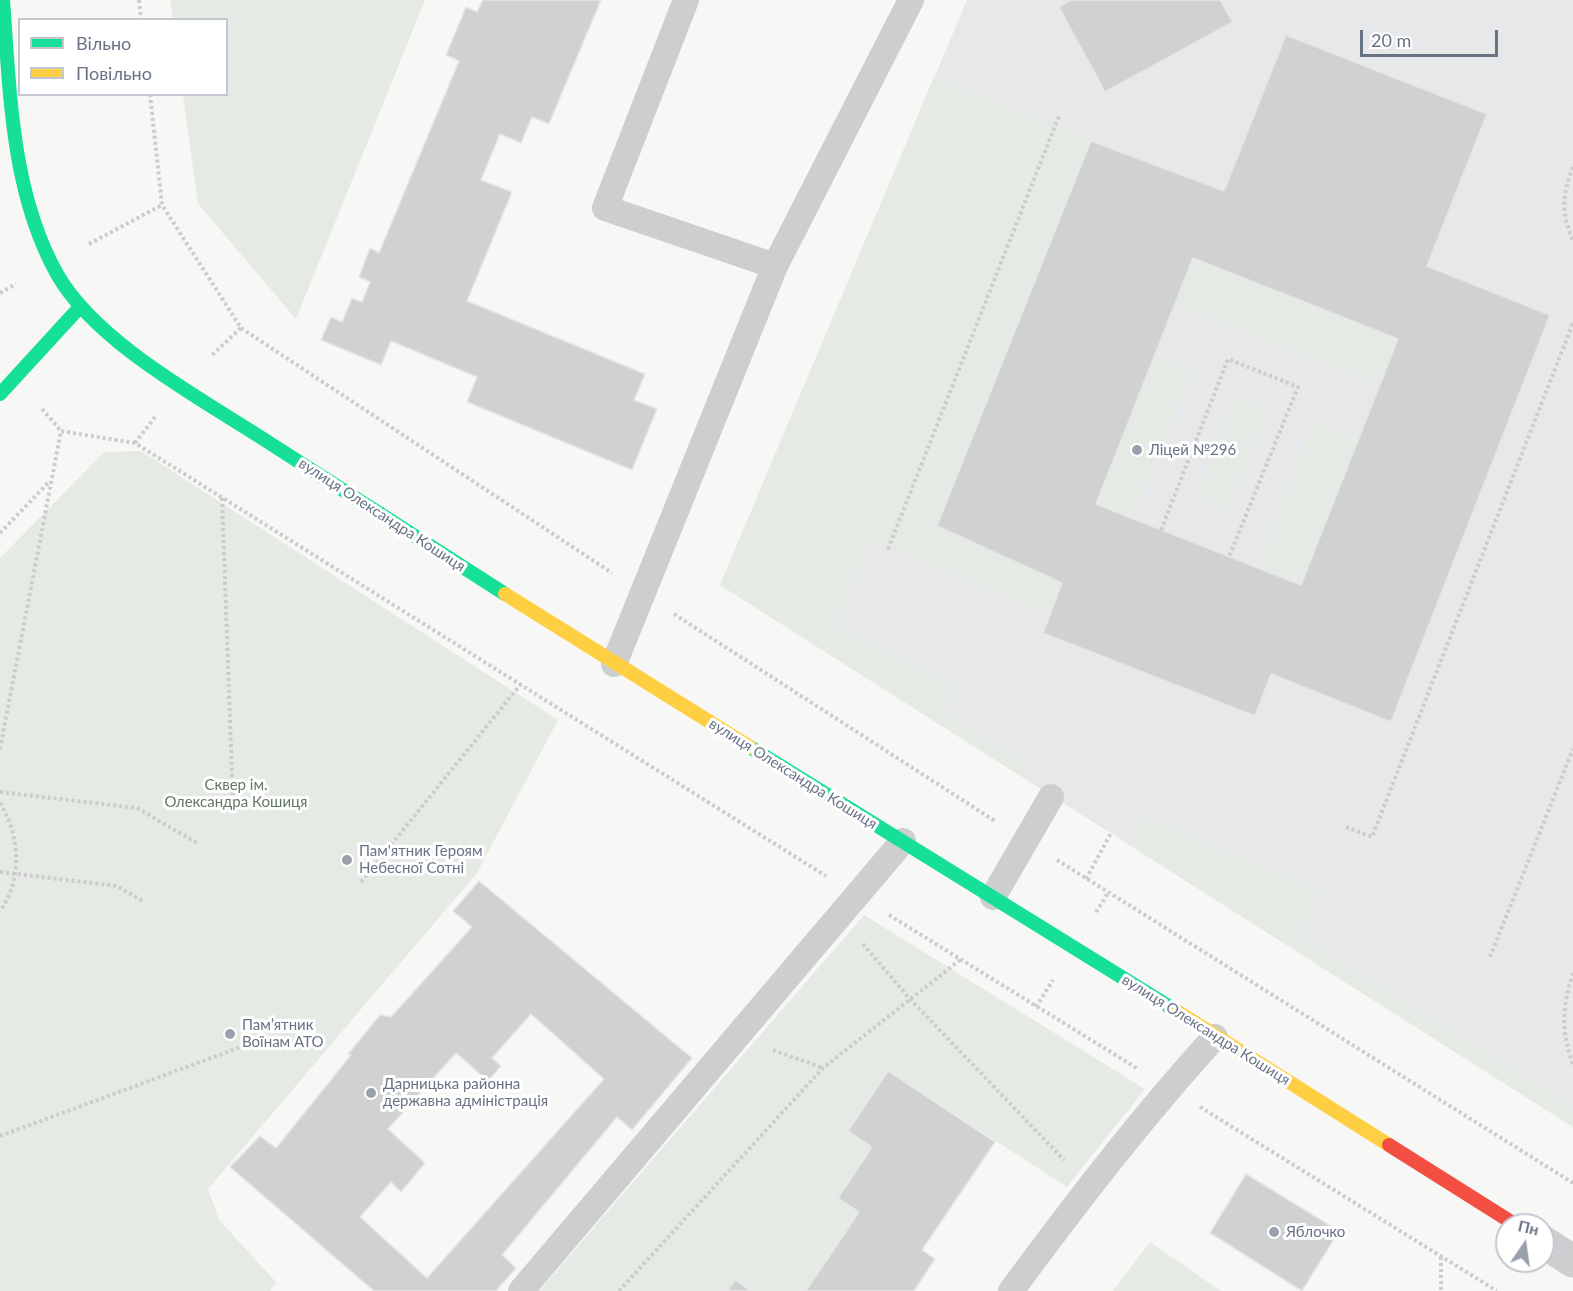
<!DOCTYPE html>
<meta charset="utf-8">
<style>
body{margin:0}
#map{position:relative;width:1573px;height:1291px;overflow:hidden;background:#f7f7f6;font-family:Lato,sans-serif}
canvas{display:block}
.legend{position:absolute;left:18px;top:18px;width:210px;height:78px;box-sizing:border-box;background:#fff;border:2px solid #c3c7cf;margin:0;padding:8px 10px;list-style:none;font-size:18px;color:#687386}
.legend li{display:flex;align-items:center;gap:12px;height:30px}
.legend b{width:30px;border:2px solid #c3c7cf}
.north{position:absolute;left:1495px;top:1213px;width:60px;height:60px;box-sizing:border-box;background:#fff;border:2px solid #c3c7cf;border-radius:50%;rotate:13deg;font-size:16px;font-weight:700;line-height:24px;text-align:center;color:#687386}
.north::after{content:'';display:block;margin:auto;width:21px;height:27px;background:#9aa1ad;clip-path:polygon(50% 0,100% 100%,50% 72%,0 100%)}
.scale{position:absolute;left:1360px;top:30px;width:138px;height:27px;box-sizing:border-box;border:3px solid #687386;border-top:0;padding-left:8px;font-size:18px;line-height:21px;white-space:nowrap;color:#687386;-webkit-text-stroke:4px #fff;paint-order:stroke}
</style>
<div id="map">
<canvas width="1573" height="1291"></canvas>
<ul class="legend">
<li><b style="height:8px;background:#16e098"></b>Вільно</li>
<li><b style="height:8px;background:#ffcf43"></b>Повільно</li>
</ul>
<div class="north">Пн</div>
<div class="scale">20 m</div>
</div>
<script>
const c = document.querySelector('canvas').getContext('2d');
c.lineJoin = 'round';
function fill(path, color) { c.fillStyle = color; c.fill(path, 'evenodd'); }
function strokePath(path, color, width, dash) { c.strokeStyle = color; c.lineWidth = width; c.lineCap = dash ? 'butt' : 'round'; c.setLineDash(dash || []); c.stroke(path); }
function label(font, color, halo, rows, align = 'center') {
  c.font = font + ' Lato,sans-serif'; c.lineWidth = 6; c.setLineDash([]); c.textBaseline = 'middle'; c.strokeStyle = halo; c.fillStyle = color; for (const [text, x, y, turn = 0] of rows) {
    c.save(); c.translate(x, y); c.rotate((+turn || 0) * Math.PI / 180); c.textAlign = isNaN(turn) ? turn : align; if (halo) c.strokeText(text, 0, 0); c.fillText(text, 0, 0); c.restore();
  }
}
fill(new Path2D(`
 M967 0H1573V1127L720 585Z`), '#e7e8e9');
fill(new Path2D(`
 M170 0H425L296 319 198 204 183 95 226 94V20L173 19Z
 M934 77 1091 141 1062 583 1050 614 869 540 837 629 952 683 946 714 1028 766 1022 777 720 585Z
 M1193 258 1398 339 1379 385 1175 304Z
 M1154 357 1192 371 1132 519 1096 504Z
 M1235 396 1267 409 1229 509 1196 497Z
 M1312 423 1357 439 1301 585 1257 568Z
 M141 451 558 720 477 873 208 1189 219 1220 277 1283 270 1291H0V558L104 452Z
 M1142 815 1319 891 1300 938 1573 1107V1127L1131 846Z
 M864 915 1145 1089 1067 1187 888 1071 848 1131 872 1147 838 1198 859 1212 806 1291H751L735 1280 727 1291H539Z
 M1150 1242 1221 1291H1113Z`), '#e6eae5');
const building = new Path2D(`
 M483 0H601L549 124 532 117 521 143 500 134 481 180 512 192 467 301 645 374 634 400 657 409 632 470 467 402 477 377 391 341 381 365 321 340 331 317 342 322 352 298 362 302 370 282 359 277 370 248 379 253 459 61 446 55 466 7 477 12Z
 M1071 0H1220L1233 22 1105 92 1059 7Z
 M1286 35 1487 114 1427 266 1550 315 1391 722 1271 674 1255 716 1043 633 1062 583 937 526 1091 141 1224 191ZM1193 258 1398 339 1301 585 1096 504Z
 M479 881 692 1058 632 1130 617 1117 502 1255 516 1268 496 1291H374L230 1167 260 1136 276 1148 351 1055 348 1054 380 1015 391 1017 472 927 453 911ZM531 1014 604 1079 427 1278 360 1217 391 1182 401 1192 425 1163 388 1129 456 1053 488 1081 501 1066 492 1058Z
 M888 1071 995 1142 922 1250 935 1259 914 1291H806L859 1212 838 1198 872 1147 848 1131Z
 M1246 1174 1339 1231 1302 1291 1210 1233Z
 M735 1280 751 1291H727Z`);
fill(building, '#d0d2d2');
strokePath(building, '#e6e6e6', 1.5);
strokePath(new Path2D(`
 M139 0 141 20
 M150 94 162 205 241 328 211 356
 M1573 167C1562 194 1561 213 1573 241
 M89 244 162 205
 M0 293 16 284
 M241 328 612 573
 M42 409 61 431
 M135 443 155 417
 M222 498 233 804
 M1161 530 1228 359 1298 387 1229 557
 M0 533 49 482
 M888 549 1059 116
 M674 614 995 821
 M0 749 61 431 135 443 826 876
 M0 792 137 808 197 843
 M0 803C20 835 23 880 0 911
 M1346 827 1372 837 1573 323
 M1057 860 1573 1183
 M0 872 117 886 144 902
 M1086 879 1111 833
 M361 882 521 684
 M1096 912 1108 893
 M889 915 1138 1069
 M863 944 910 999 1064 1160
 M1490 957 1573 749
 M1573 973C1562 1007 1561 1031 1573 1065
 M1036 1007 1053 980
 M773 1050 823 1068
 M1200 1107 1497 1291
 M0 1136 246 1045
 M1441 1257V1291
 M619 1291 823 1068 960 960`), '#ccc', 4, [3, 3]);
strokePath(new Path2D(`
 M686 0 605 208 775 266
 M614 664 775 266 911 0
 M993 897 1051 797
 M521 1291 903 841
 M1011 1291C1076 1203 1142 1117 1215 1037`), '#cdced0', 26);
strokePath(new Path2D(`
 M1543 1242 1573 1261`), '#cdced0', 33);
strokePath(new Path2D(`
 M3 0C10 91 11 192 57 274 96 343 202 399 268 442 347 493 426 543 505 594
 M0 394 79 308
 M750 747 1178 1012`), '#16e098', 14);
strokePath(new Path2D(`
 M505 594 750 747
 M1178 1012 1389 1145`), '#ffcf43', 14);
strokePath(new Path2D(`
 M1389 1145 1516 1225`), '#f24e42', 14);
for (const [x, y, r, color] of [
 [1137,450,6,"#9aa1ad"],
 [347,860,6,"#9aa1ad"],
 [230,1034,6,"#9aa1ad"],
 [371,1093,6,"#9aa1ad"],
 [1274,1232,6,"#9aa1ad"]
]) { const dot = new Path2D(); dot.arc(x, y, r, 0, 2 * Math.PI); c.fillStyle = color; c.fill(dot); strokePath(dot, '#fff', 2); }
label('15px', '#687386', '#fff', [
 ["Ліцей №296",1149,450],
 ["Пам'ятник Героям",359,851],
 ["Небесної Сотні",359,868],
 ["Пам’ятник",242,1025],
 ["Воїнам АТО",242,1042],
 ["Дарницька районна",383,1084],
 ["державна адміністрація",383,1101],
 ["Яблочко",1286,1232]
], 'left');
label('15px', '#687386', '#fff', [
 ["вулиця Олександра Кошиця",382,515,33],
 ["вулиця Олександра Кошиця",793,774,32],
 ["вулиця Олександра Кошиця",1206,1030,32]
]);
label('15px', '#637863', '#fff', [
 ["Сквер ім.",236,785],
 ["Олександра Кошиця",236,802]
]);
</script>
